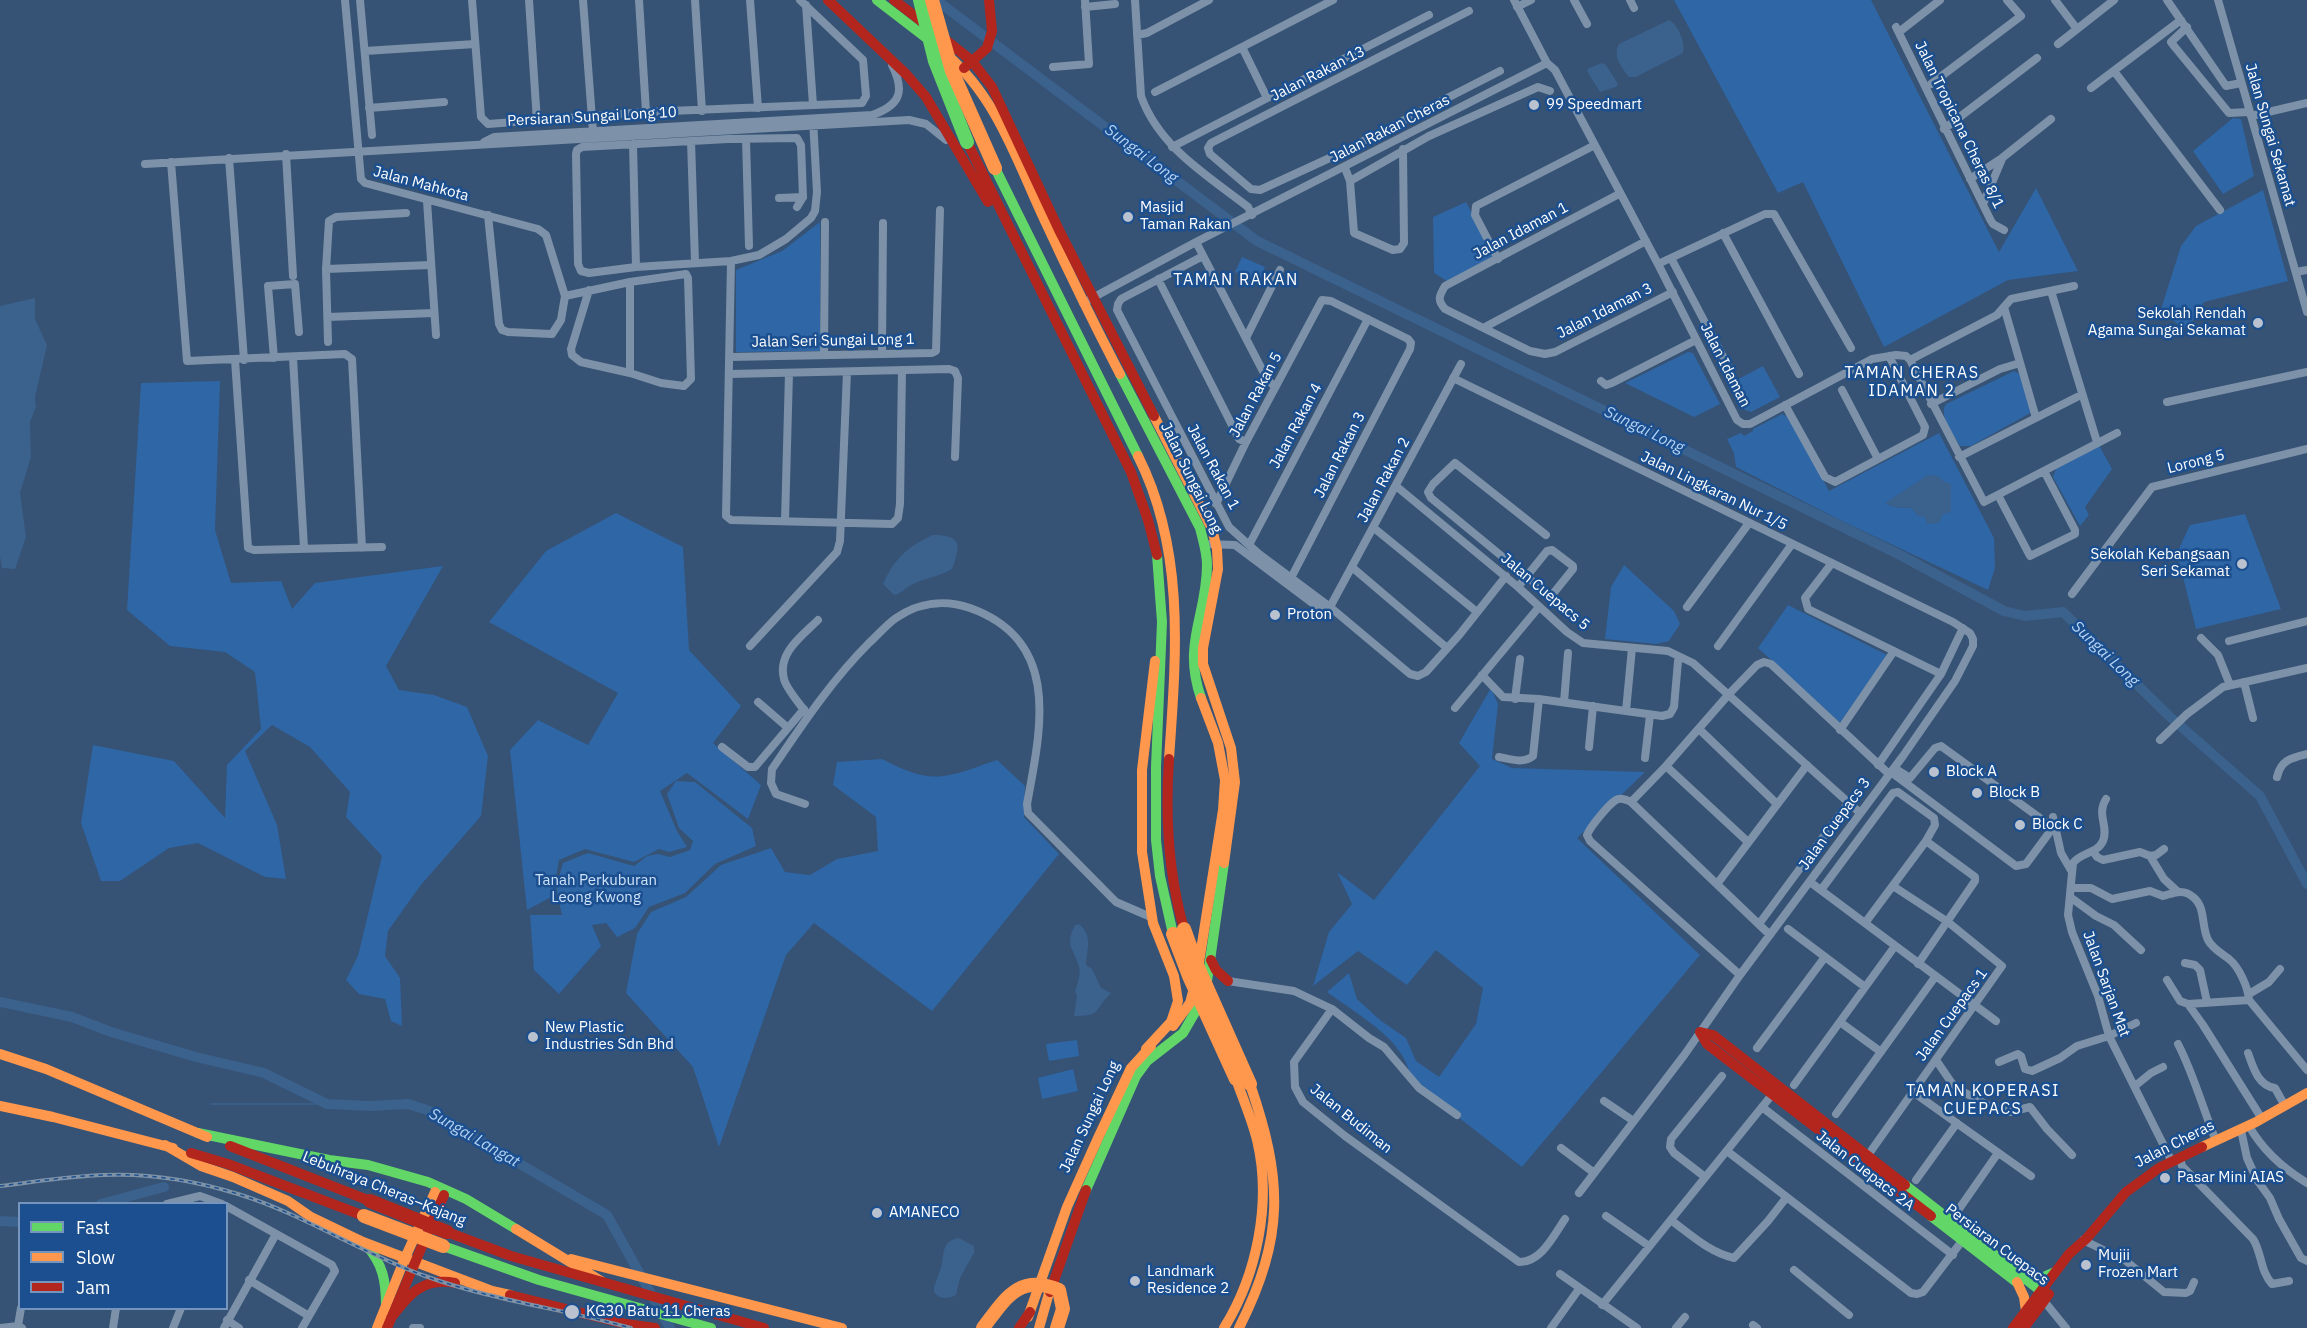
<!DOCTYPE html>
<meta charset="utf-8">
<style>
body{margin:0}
#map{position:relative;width:2307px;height:1328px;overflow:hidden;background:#365274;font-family:"IBM Plex Sans",sans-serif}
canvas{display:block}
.legend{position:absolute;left:18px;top:1202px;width:210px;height:108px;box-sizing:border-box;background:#1b4f8f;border:2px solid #7695bc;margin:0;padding:8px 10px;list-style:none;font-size:18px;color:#fff}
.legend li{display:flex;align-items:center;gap:12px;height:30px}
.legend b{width:30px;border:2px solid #7695bc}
</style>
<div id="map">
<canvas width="2307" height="1328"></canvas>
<ul class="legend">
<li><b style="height:8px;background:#63d668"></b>Fast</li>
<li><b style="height:8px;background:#ff974d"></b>Slow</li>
<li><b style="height:8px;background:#b3261e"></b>Jam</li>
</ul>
</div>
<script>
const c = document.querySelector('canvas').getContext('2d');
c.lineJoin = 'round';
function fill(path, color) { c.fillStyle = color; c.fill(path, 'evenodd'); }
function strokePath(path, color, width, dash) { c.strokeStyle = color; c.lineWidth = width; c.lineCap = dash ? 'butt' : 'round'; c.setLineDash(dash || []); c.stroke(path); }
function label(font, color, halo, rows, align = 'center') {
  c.font = font + ' "IBM Plex Sans",sans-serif'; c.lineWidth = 5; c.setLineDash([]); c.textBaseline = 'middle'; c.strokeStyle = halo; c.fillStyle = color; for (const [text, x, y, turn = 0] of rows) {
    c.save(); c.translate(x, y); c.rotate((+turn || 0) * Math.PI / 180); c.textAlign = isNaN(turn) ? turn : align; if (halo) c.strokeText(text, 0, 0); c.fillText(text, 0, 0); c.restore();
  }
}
fill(new Path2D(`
 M1674 0H1871L1999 252 2036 188 2078 271 2008 280 1884 347 1803 182 1778 193Z
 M2233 118 2241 119 2254 176 2223 194 2193 151Z
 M2263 190 2288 281 2204 302 2187 330 2160 312 2181 246 2196 226Z
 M1466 202 1495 256 1447 281 1434 273 1433 217Z
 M820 222V351L736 352V270L782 251Z
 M1242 257 1265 267 1259 282 1235 272Z
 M1688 352 1693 353 1720 404 1694 417 1625 383Z
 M1763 366 1780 397 1751 412 1745 410 1731 383Z
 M2014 371 2020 374 2032 412 1971 446H1960C1954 435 1938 416 1946 404Z
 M220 381 215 530 231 583 281 581 292 609 315 583 443 566 386 666 399 690 434 695 467 707 488 756 481 816 420 886 388 931 385 956 400 978 402 1026 391 1021 385 999 359 994 346 980 358 956 382 856 346 817 350 792 310 747 272 725 245 751 277 825 286 879 265 877 198 843 169 848 120 881H101L81 823 93 745 174 761 225 818 227 765 261 729 255 672 225 652 170 646 127 610 141 383Z
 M1782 414 1790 418 1829 491 1939 433 1994 538 1995 568 1988 590 1842 521 1736 467 1734 453 1727 439 1741 433 1744 436 1753 431V429ZM1951 484 1950 506 1942 514 1918 516 1912 508 1894 507 1886 503Z
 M2099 445 2112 469 2085 507 2089 515 2080 526 2053 477 2056 469Z
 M616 513 683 547 689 650 741 706 713 743 761 785 748 819 687 773 660 791 677 831 687 847 669 852 659 849 634 862 585 849 559 860 553 896 527 910 510 750 538 720 588 745 618 693 489 622 546 551Z
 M2245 514 2281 609 2196 629 2177 553 2190 525Z
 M1624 565 1674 611 1680 624 1669 641 1656 644 1605 639 1611 587Z
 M1788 605 1887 655 1840 723 1758 648Z
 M1491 688 1498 704 1492 759 1512 768 1645 772 1577 838 1700 955 1522 1167 1412 1081C1409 1070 1406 1060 1399 1051 1386 1030 1347 1007 1327 992L1349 973 1357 999 1380 1020 1406 1038 1416 1061 1439 1077 1476 1024 1483 988 1436 950 1407 985 1358 951 1313 986 1329 932 1352 904 1337 872 1374 900 1480 766 1459 743Z
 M882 759C933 786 945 778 997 760L1025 786 1024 817 1059 854 932 1011 814 923 786 955 719 1147 693 1067 626 993 637 934 651 912 686 897 721 865 771 848 785 872 810 875 837 859 878 851 876 817 833 785 837 762Z
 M676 781 695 782 752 828 756 846 715 864 685 893 649 907 635 928 617 937 606 923 592 925 601 946 559 994 534 970 530 915H562L556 887 563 863 588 853 634 866 647 856 658 854 670 857 690 850 693 841 679 828 667 794Z
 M1077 1040 1079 1056 1049 1061 1046 1044Z
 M1073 1069 1078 1091 1042 1099 1038 1078Z`), '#2f66a5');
fill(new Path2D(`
 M1669 20C1678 24 1686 43 1683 53L1636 77H1629C1622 68 1612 56 1619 44Z
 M1602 63 1606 65 1618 84 1616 87 1600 92 1587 71 1589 68Z
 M35 298V319L47 345 35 397 36 407 30 422 31 457 20 493 26 537 15 569 2 568 0 557V306Z
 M1928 475 1938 476 1943 481 1951 484V512L1943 514 1939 523 1927 524 1925 517 1918 516 1912 508 1894 507 1885 503Z
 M933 535C962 535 961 545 952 569 939 577 924 578 911 585 904 589 901 594 894 595L883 584C894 559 908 546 933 535Z
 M1079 924C1093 936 1087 949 1086 965L1092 969 1101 988 1111 993C1093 1011 1102 1016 1074 1016L1077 995 1075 992C1077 984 1081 975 1079 967 1074 948 1064 946 1075 925Z
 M959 1238 974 1246V1253L960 1278 956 1295C949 1299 939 1300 934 1292V1287C937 1279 940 1271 942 1263 944 1250 944 1240 959 1238Z`), '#3b618d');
strokePath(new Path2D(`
 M211 1104H327`), '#3b618d', 1.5);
strokePath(new Path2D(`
 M936 0 1257 241 1902 556 2004 611 2025 616 2063 612 2168 715 2260 796 2307 884
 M0 1002 72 1017 111 1032 196 1057 264 1073 327 1104 370 1106 408 1104 430 1111 607 1215 670 1328
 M101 1204 164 1187
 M0 1221 20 1222`), '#3b618d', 10);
strokePath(new Path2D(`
 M345 0 361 179 365 183 538 229 546 235 565 296 561 320 552 334 508 332 502 330 499 324 488 215
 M360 0 372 135
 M472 0 481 117 488 124 646 112 862 103 866 96 863 60 800 0
 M529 0 537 122
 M583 0 593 132
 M639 0 646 112
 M695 0 702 111
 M750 0 758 108
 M1135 0 1141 96C1159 147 1207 175 1248 207L1252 215
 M1514 0 1547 63 1555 70 1658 264 1737 420 1743 424H1750L1872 359 1896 355 1906 356 1910 360 1984 502 2117 433
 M1574 0 1587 24
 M1630 0 1634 8
 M2055 0 2077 29
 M2167 0 2226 86 2241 83
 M2218 0 2307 312
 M806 5 813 105
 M1085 7 1115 4
 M1517 7 1531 0
 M1469 11 1211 143 1208 148 1210 154 1251 189 1260 190 1334 156 1500 71
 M1896 27 1990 219 1993 224 2004 230
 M2187 27 2171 42 2174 46 2229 113 2249 112
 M1899 32 1940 0
 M1137 35 1147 33 1209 0
 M2058 44 2114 0
 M1242 47 1267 98
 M365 51 475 44
 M1053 67 1089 64 1085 0
 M2114 71 2220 210
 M1931 84 2021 16 2007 0
 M2091 88 2181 20
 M1155 92 1333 0
 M369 108 444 102
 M2251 116 2307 103
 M1944 129 2037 58
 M746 139 749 246
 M691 141 695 262
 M484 142 494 137 872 115C901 105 905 91 892 65
 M633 144 636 267
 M1172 147 1429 15
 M286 154 293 276
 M229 158 244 360
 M171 162 187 361 345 354 352 359 362 548
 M145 164 909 120 926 124 946 140
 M1345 168 1350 181 1354 233 1393 250 1400 249 1404 243 1403 149
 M1970 179 2002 158 2051 119
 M1350 181 1429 136 1538 87 1550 91
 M1619 194 1445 286C1439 296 1437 300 1445 309L1530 351 1545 354 1555 352 1673 292
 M779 198 803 197 801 145 797 138 728 139 582 147 577 150 576 154 578 264 581 271 589 273 636 267 731 261 759 255 786 239 811 218 815 211 817 192 813 119
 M427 201 436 335
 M1983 204 2002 159
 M797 207 803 197
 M1723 233 1799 374
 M1196 242 1267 379 1275 387
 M1203 256 1121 299 1118 304 1117 310 1229 527 1259 554 1330 607 1410 674 1418 676 1426 672 1460 634 1506 576
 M1671 258 1729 368
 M1498 259 1475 215 1476 206 1593 146
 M731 261 726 516 731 520 892 524 898 518 900 504 902 370
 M1658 264 1765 214H1774L1851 348
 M326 269 431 265
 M2296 272 2307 270
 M1158 279 1239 439 1246 442
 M589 290 571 349 572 355 581 362 630 373
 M2051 291 2097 442
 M565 296 630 282 686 274 688 278 691 379 684 386 661 383 630 373V282
 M1083 303 1196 242 1547 63
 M2004 307 2036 418
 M328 317 434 313
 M1485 327 1646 241
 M1246 338 1280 270
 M328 342 326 269 329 221 336 217 406 213
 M882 354 883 223
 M824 355 825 222
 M730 357 932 353 936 351 940 210
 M274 358 268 286 295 284 299 332
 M293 358 304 548
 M235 360 248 548 254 550 382 547
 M1910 360 1997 315 2011 299 2074 286
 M730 374 949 369 955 371 958 378 955 457
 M1453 378 1953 622 1970 633 1973 639V646L1955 681 1903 756 1740 975 1685 1054 1579 1193
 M1601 381 1606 385 1612 383 1696 340
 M1842 390 1878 459
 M2167 402 2307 372
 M1931 404 2000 369 2020 363
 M1785 405 1825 477 1835 482 1923 435 1925 427 1889 356
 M1959 457 2081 395
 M1396 486 1518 587 1567 632 1583 643 1668 651 1693 663 1859 812
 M1998 495 2030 556 2075 534V530L2044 471
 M1216 504 1246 442 1322 300 1331 301 1408 339 1411 343 1410 349 1291 578
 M785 521 789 373
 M1374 528 1477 612
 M1206 544 1235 545 1315 605 1323 609 1330 607
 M1249 545 1368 319
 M1832 563 1805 598 1808 609 1941 674
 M1353 568 1447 648
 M1518 587 1547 551 1552 550 1573 566V569L1552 595H1549L1431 498 1428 492 1433 484 1455 463 1546 535
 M2072 594 2152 487 2307 449
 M1330 607 1461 364
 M1687 607 1749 523
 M2201 638 2218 655 2230 685
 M2229 641 2307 621
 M750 646 837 552 840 541 847 372
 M1718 646 1792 544
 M1482 675 1503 697 1539 699 1662 716 1670 714 1674 707 1678 661
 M2244 682 2253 718
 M1515 699 1520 659
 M758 702 787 727
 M1564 702 1568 653
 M1455 708 1539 607
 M1626 711 1632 648
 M808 716C802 706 786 689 784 679 777 653 802 636 818 620
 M1699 729 1777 804
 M1840 730 1894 651
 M2160 740 2187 714 2223 687 2307 668
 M722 747 748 767H755L804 709
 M1589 747 1593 706
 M1499 757C1509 759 1524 764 1533 756L1539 699
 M1645 758 1650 715
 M1878 765 1941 674 1963 628
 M1666 766 1748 842
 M1891 772 2016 866 2026 864 2049 833V828L2044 821 1941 746 1935 748 1910 778 1894 768
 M2277 777C2281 760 2291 758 2307 754
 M2106 799C2096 815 2109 826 2103 841 2097 854 2081 852 2073 863L2068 915 2072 932 2098 996 2109 1036 2172 1162
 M1631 802 1666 766 1729 694 1757 665 1764 662 1771 664 1889 774
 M805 804 776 794 771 783 772 769C802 725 831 681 869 643 878 635 886 625 896 618 918 603 944 599 970 608 1062 641 1041 728 1027 804L1028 813 1116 902 1153 918
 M2053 817 2061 853 2072 872
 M2093 851 2097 857 2103 860 2140 852 2150 856 2156 855 2164 849
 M2150 856 2164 879 2177 891
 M1810 882 1996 1021
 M1717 884 1807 765
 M2071 888H2091L2112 899 2150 891 2163 896C2174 893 2183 888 2193 897 2206 907 2201 926 2208 940 2213 949 2221 953 2229 959 2239 967 2248 987 2249 1000L2307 1070
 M1821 890 1893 793 1898 792 1934 818 1935 825 1926 841 1865 923
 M2070 897 2096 916 2114 925 2141 950
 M1759 924 1849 802
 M1788 929 1865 987
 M2185 963 2195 965 2200 970 2207 1002
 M1918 964 1975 881V877L1971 874 1926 841
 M1740 975 1590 841 1587 835C1590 827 1609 804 1616 800 1621 797 1627 800 1631 802L1770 935
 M2167 980 2180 1001 2188 1004 2203 1025 2262 1119
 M1228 981 1294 991 1332 1009 1294 1062 1295 1087 1303 1102 1345 1136 1501 1249 1519 1262C1541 1263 1554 1235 1565 1219
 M2249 994 2269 982 2280 969
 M2188 1004 2249 1000
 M1332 1009 1369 1038 1384 1047 1419 1088 1457 1115
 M1840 1022 1881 1052
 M2178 1044C2194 1075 2203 1109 2216 1141
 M1757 1048 1825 957
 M2248 1053C2253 1067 2258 1086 2275 1088L2285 1106
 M1936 1060 1951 1082 1958 1089 1991 1107 2010 1112 2030 1107 2047 1129 2072 1155
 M1999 1062 2018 1054 2021 1056 2025 1069 2032 1071 2060 1058 2077 1046 2109 1036 2136 1023
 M1794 1085 1895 946
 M2135 1086 2151 1073 2163 1067
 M1913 1092 2031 1176
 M1604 1101 1632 1120
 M1762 1107 1953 1255
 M1836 1114 1935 977
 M2249 1126C2262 1149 2284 1169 2307 1183
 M2241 1130 2247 1158 2257 1180 2270 1198 2279 1219 2301 1258 2307 1261
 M1561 1148 1593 1172
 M1727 1151 1911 1293 1917 1294 1923 1292 1962 1241
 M1866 1158 2002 966 1948 922 1893 886
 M2180 1158 2182 1166 2253 1239C2262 1253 2260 1271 2272 1284L2289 1281
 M1705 1177 1674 1153 1670 1147 1671 1139 1722 1076
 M1916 1180 1957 1123
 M167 1204 200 1196 222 1204
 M226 1206 332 1265 335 1271 302 1328
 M1959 1209 1998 1153
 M1606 1216 1649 1246
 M1672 1221C1690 1234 1710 1253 1734 1258L1768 1221 1786 1198
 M2083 1240 2126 1261 2164 1292 2186 1293 2190 1291 2194 1282
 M1794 1270 1849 1315
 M1560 1274 1637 1328
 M249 1280 309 1316
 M2044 1301 2066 1328
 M1602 1305 1775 1091
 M227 1320 239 1328
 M1753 1325 1757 1328
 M18 1326 21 1308
 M0 1328 18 1326 22 1328
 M113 1328 116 1308
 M173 1328 181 1308
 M224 1328 276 1234
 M413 1328H420
 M1551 1328 1579 1289
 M1676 1328 1685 1317`), '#7d92a8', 8);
strokePath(new Path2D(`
 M877 0 933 43
 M995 168 1138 456
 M1120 374 1200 528C1203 540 1207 552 1207 565 1207 616 1182 643 1201 698
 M1157 555 1162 622 1156 767V840L1160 876 1173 934
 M198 1133 329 1160 368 1165 428 1182 466 1199 516 1229
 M1905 1185 2041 1291 2043 1299
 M1086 1190 1136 1076 1147 1061 1183 1033 1201 1002 1206 988 1224 863
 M1931 1216 2019 1284
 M366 1245C383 1264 386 1281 386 1306
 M443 1246 539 1280 711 1328
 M2022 1277 2041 1278 2055 1272`), '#63d668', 10);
strokePath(new Path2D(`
 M945 53C997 97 1017 161 1045 221 1069 273 1094 324 1120 374
 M1154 416 1212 529 1217 549 1218 569 1203 648V664L1231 748 1235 782 1224 863
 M1138 456C1186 551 1176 657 1169 759
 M1198 969 1223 810 1225 780 1218 743 1201 698
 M1173 1026 1190 1003 1195 984
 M1146 1049 1171 1022 1178 1001 1174 976 1153 923 1142 852V770L1155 661
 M0 1054 46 1069 207 1137
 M0 1106 53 1117 173 1148
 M165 1145 201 1166 233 1177 288 1201 311 1217 363 1242 492 1291 510 1295
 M2202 1147 2256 1122 2307 1093
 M516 1229 601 1281
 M571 1259 842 1328
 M2017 1282 2024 1297 2026 1311
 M1028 1317 1067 1207 1098 1138 1131 1068 1151 1046
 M377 1328 405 1258 435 1192
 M1039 1328 1049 1293
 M1224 1328C1257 1275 1272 1202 1257 1140 1252 1120 1243 1099 1236 1079
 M1239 1328C1285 1236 1283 1180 1250 1084`), '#ff974d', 10);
strokePath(new Path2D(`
 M828 0 906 74 926 97 988 202
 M894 0 929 27
 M942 37 972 61 992 87 1059 230 1154 416
 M964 68 987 48 992 31 989 0
 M967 142 1131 472 1148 520 1157 555
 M1169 759C1165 818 1168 873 1184 929
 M1211 960 1216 970 1228 981
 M1700 1032 1713 1035 1905 1185
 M1700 1032 1707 1044 1931 1216
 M230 1146 370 1201
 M191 1153 228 1164 364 1216
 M447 1232 511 1256 764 1328
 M1050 1292 1086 1190
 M510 1295 626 1324 655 1328
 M391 1318C409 1294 423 1277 455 1283
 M387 1328 444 1195
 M1019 1328 1030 1312
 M2013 1328 2069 1254 2087 1238 2126 1192 2159 1168 2202 1147
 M2024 1328 2049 1294`), '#b3261e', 10);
const rail = new Path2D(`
 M0 1186C34 1182 69 1176 104 1175 148 1173 196 1181 238 1194 303 1214 361 1253 425 1276 491 1300 563 1309 631 1328`);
strokePath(rail, '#7e92a7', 4);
strokePath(rail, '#1b4f8f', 1.5, [4.5]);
strokePath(new Path2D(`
 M920 0 935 61 967 142`), '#63d668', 14);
strokePath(new Path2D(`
 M932 0 952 71 995 168
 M1184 929 1197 965 1250 1084
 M1173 934 1189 976 1236 1079
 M364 1216 443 1246
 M983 1328C1005 1299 1019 1273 1059 1290L1063 1309 1057 1328`), '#ff974d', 14);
strokePath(new Path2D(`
 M370 1201 447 1232`), '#b3261e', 14);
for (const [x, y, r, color] of [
 [1534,105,6,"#b9c2ce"],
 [1128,217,6,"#b9c2ce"],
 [2258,323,6,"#b9c2ce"],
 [2242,564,6,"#b9c2ce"],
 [1275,615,6,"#b9c2ce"],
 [1934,772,6,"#b9c2ce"],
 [1977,793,6,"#b9c2ce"],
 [2020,825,6,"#b9c2ce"],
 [533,1037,6,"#b9c2ce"],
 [2165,1178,6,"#b9c2ce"],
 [877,1213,6,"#b9c2ce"],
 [2086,1265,6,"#b9c2ce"],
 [1135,1281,6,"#b9c2ce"],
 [572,1312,8,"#b9c2ce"]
]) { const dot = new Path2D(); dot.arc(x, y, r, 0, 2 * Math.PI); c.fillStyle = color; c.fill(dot); strokePath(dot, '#1b4f8f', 2); }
label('15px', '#fff', '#1b4f8f', [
 ["Jalan Rakan 13",1318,74,-27],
 ["Persiaran Sungai Long 10",592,117,-3],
 ["Jalan Tropicana Cheras 8/1",1959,125,64],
 ["Jalan Rakan Cheras",1390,129,-27],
 ["Jalan Sungai Sekamat",2270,135,74],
 ["Jalan Mahkota",421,184,15],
 ["Jalan Idaman 1",1521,231,-28],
 ["Jalan Idaman 3",1605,311,-27],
 ["Jalan Seri Sungai Long 1",833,341,-1],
 ["Jalan Idaman",1725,365,63],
 ["Jalan Rakan 5",1256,395,-62],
 ["Jalan Rakan 4",1296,426,-62],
 ["Jalan Rakan 3",1340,455,-63],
 ["Lorong 5",2196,462,-14],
 ["Jalan Rakan 1",1213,467,62],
 ["Jalan Sungai Long",1191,478,64],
 ["Jalan Rakan 2",1384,480,-62],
 ["Jalan Lingkaran Nur 1/5",1714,491,26],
 ["Jalan Cuepacs 5",1545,592,40],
 ["Jalan Cuepacs 3",1835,824,-54],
 ["Jalan Sarjan Mat",2106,984,70],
 ["Jalan Cuepacs 1",1952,1015,-54],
 ["Jalan Sungai Long",1090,1117,-65],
 ["Jalan Budiman",1351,1119,39],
 ["Jalan Cheras",2175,1144,-27],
 ["Jalan Cuepacs 2A",1865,1171,38],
 ["Lebuhraya Cheras–Kajang",384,1189,22],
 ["Persiaran Cuepacs",1997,1245,37]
]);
label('15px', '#fff', '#1b4f8f', [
 ["99 Speedmart",1546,105],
 ["Masjid",1140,208],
 ["Taman Rakan",1140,225],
 ["Sekolah Rendah",2246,314,"right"],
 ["Agama Sungai Sekamat",2246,331,"right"],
 ["Sekolah Kebangsaan",2230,555,"right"],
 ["Seri Sekamat",2230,572,"right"],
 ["Proton",1287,615],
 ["Block A",1946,772],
 ["Block B",1989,793],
 ["Block C",2032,825],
 ["New Plastic",545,1028],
 ["Industries Sdn Bhd",545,1045],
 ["Pasar Mini AIAS",2177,1178],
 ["AMANECO",889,1213],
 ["Mujii",2098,1256],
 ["Frozen Mart",2098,1273],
 ["Landmark",1147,1272],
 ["Residence 2",1147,1289],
 ["KG30 Batu 11 Cheras",586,1312]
], 'left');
label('15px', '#cfe3fa', '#1b4f8f', [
 ["Tanah Perkuburan",596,881],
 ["Leong Kwong",596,898]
]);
label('italic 16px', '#b5d3f5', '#1b4f8f', [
 ["Sungai Long",1141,154,37],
 ["Sungai Long",1644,430,26],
 ["Sungai Long",2105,654,44],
 ["Sungai Langat",474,1138,30]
]);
c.letterSpacing = '1.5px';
label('16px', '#fff', '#1b4f8f', [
 ["TAMAN RAKAN",1236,280],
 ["TAMAN CHERAS",1912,373],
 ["IDAMAN 2",1912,391],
 ["TAMAN KOPERASI",1983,1091],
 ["CUEPACS",1983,1109]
]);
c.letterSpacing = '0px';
</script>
